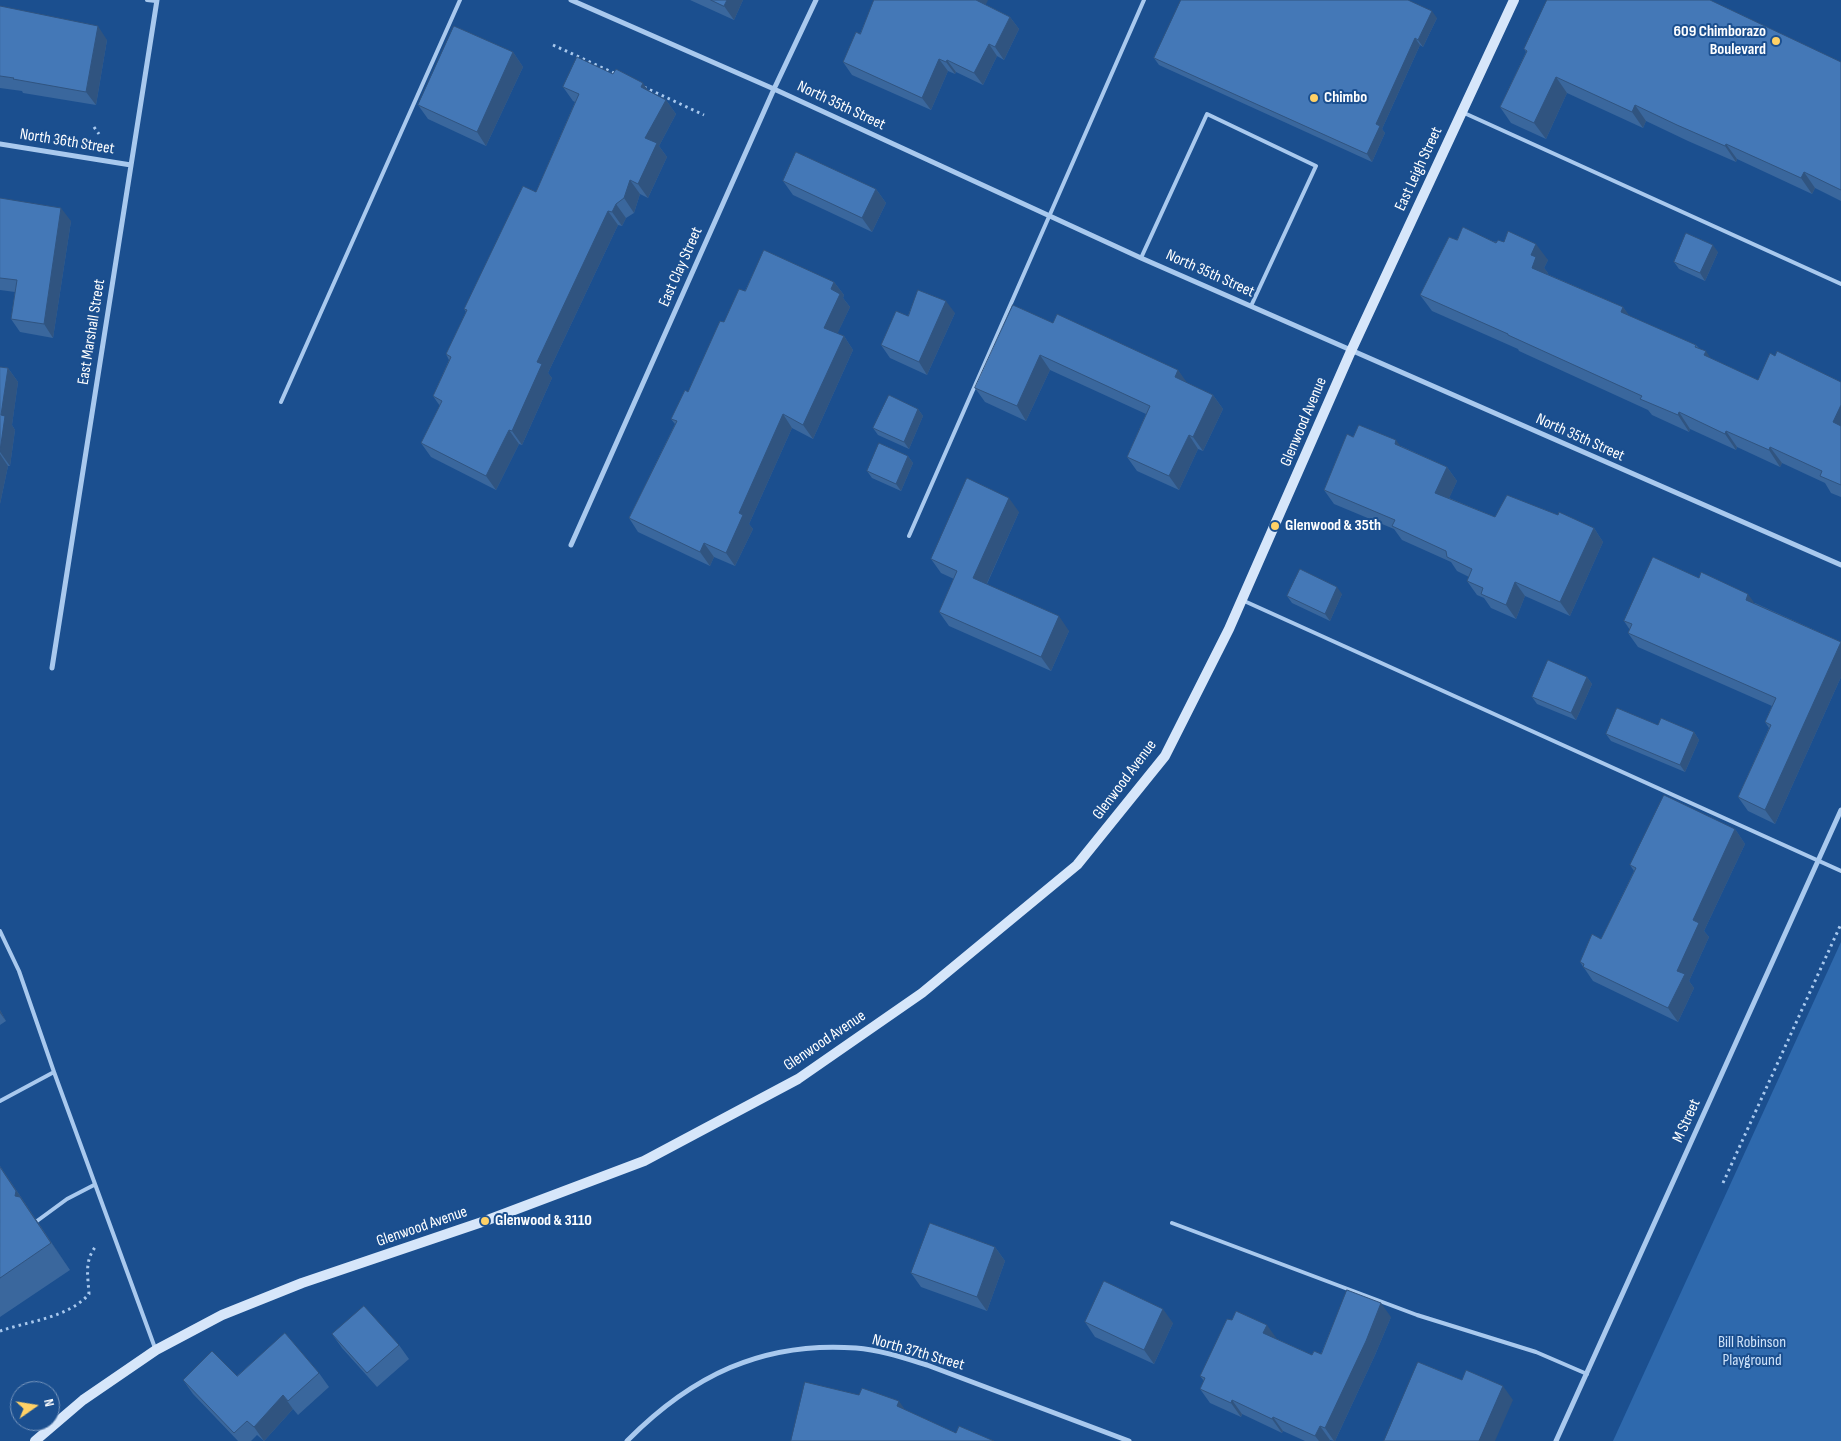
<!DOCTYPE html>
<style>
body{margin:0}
#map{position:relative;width:1841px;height:1441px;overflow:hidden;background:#1b4f8f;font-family:"Sofia Sans Condensed",sans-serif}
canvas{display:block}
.north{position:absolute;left:10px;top:1381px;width:50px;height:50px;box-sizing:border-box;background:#1b4f8f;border:1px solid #7695bc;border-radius:50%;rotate:77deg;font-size:14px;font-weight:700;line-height:20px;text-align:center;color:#fff}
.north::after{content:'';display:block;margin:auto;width:18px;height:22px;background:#ffd166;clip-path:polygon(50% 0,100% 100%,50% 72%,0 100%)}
</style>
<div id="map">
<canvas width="1841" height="1441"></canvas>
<div class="north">N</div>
</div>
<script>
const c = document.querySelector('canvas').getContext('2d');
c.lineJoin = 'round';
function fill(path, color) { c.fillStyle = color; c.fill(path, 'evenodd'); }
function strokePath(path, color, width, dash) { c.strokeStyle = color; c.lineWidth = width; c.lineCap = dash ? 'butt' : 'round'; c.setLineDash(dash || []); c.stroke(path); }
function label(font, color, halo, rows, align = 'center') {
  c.font = font + ' "Sofia Sans Condensed",sans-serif'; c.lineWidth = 4; c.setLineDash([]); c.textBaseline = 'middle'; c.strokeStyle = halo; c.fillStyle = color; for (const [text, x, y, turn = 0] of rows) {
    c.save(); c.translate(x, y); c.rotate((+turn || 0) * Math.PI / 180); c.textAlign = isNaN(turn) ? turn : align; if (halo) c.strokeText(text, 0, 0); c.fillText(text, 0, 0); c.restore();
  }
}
fill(new Path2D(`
 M1841 942V1441H1613Z`), '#2e69ad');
strokePath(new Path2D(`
 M553 45 616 74
 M644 87 704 115
 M94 127 99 134
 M1723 1183 1841 924
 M0 1331C29 1321 68 1318 89 1294 88 1276 84 1261 96 1246`), '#a9c9ee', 3, [2.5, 4]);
strokePath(new Path2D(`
 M147 0 156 1
 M1462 112 1841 284
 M1141 258 1207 114 1316 166 1251 306
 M281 402 460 0
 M909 536 1144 0
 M1242 600 1841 871
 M0 931 19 971 54 1072 155 1348
 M0 1101 54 1072
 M37 1221 67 1199 94 1185
 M1172 1223 1417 1315 1536 1352 1587 1374`), '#a9c9ee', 4);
strokePath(new Path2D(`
 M571 0 774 89 1141 258 1841 565
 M0 144 131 165
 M571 545 774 89 816 0
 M52 668 157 0
 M627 1441C691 1376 762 1341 856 1348 880 1350 904 1358 927 1365L1129 1441
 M1556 1441 1841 810`), '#a9c9ee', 5);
strokePath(new Path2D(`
 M35 1441 83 1400 156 1350 222 1315 302 1283 485 1221 644 1161 798 1079 922 993 1077 865 1165 756 1229 629 1351 351 1514 0`), '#d6e6fa', 10);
fill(new Path2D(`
 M690 0H743L734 20Z
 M986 5 1010 17 1019 29 1004 60 997 56 983 85 956 72 955 74 948 71 931 110 852 75 843 62 860 34Z
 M0 6 107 40 96 105 23 93 22 91 0 88Z
 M1437 18 1423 47 1420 45 1382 129 1385 133 1372 162 1159 65 1154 58Z
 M1524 49 1841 62V201L1815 188 1812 194 1737 159 1736 162 1688 141 1646 121 1643 128 1567 93 1546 139 1511 123 1500 107 1526 52Z
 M513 52 523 67 486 146 428 119 418 105Z
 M613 74 648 90 666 100 676 114 659 146 667 157 648 198 640 194 634 213 626 218 622 226 618 225 548 373 552 378 522 445 519 444 496 490 431 457 421 443 440 406 433 396 449 360 446 354 466 312 464 309 536 192 575 102 573 101 563 87Z
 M783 181 876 189 886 203 872 232 793 195Z
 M0 198 71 221 53 338 20 332 11 319 15 292 0 290Z
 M1457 240 1504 242 1548 260 1544 268 1548 273 1547 274 1623 307 1629 316 1696 345 1699 348 1711 359 1758 380 1841 382V497L1831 493 1825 483 1782 463 1780 467 1737 447 1736 450 1690 429 1689 432 1652 415 1648 410 1519 351 1518 349 1432 311 1420 295Z
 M1718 252 1705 281 1679 269 1674 262Z
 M834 282 844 295 843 298 850 307 837 334 844 336 853 350 813 439 792 428 749 524 753 529 735 566 714 557 710 566 638 532 629 518 675 424 671 419 688 392 724 322 745 291Z
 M955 313 927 375 890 358 881 345 908 316Z
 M1053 323 1178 370 1186 383 1213 395 1223 409 1203 451 1198 449 1179 490 1137 471 1127 457 1146 414 1050 370 1026 421 985 402 975 388Z
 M0 367 8 368 18 382 12 425 15 430 10 466H8L0 504Z
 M918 409 923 416 909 449 878 435 873 428Z
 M1353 437 1401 446 1447 467 1457 481 1449 498 1495 517 1558 515 1594 528 1603 542 1570 616 1525 596 1516 619 1491 608 1484 598 1477 595 1467 581 1469 577 1457 571 1451 562 1402 540 1394 529 1334 504 1324 490Z
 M908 456 913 463 901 491 872 478 867 471Z
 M1019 512 987 584 1069 631 1051 671 949 626 939 612 954 579 941 573 931 559Z
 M1342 594 1330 621 1292 603 1287 596Z
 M1755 603 1841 642V677L1775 824 1748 811 1738 797 1769 728 1765 722 1772 706 1638 647 1628 633 1630 630 1624 621Z
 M1587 677 1592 684 1576 720 1537 704 1532 697Z
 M1658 725 1694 732 1699 740 1685 772 1611 741 1606 734Z
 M1735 829 1745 844 1704 931 1709 937 1689 981 1694 988 1678 1022 1593 981 1580 962 1601 939 1634 871 1630 865Z
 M0 1010 6 1021 0 1025Z
 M0 1166 70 1270 0 1317Z
 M995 1247 1005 1261 987 1311 921 1287 911 1273Z
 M1391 1317 1375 1355 1335 1441 1330 1440 1329 1441H1305L1283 1431 1282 1433 1242 1414 1241 1417 1210 1403 1200 1389 1204 1381 1200 1376 1277 1339 1312 1355 1321 1354Z
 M1085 1322 1173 1323 1154 1364 1095 1337Z
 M332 1334 399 1345 409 1359 377 1387 342 1348Z
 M319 1373 329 1387 298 1415 293 1409 264 1441 257 1435 251 1441H238L193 1394 183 1380 237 1376Z`), '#3a679d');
fill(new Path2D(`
 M727 0H743L734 20 724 6Z
 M975 0H988L983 11Z
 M1432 11 1437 18 1423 47 1418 40Z
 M1010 17 1019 29 1004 60 995 47Z
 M98 26 107 40 96 105 86 92Z
 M1415 38 1420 45 1382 129 1385 133 1372 162 1367 154 1376 124Z
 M989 44 997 56 983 85 974 73Z
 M513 52 523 67 486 146 477 132Z
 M939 59 948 71 931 110 922 98Z
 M947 60 956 72 955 74 946 62Z
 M1556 77 1567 93 1546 139 1534 123Z
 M643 83 653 97 641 87Z
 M666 100 676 114 659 146 667 157 648 198 638 184 645 138Z
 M1635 105 1646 121 1643 128 1632 112Z
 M1726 144 1737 159 1736 162 1725 146Z
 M1804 172 1815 188 1812 194 1801 178Z
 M630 180 640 194 634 213 624 198Z
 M876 189 886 203 872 232 862 218Z
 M616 204 626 218 622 226 612 212Z
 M61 208 71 221 53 338 44 324Z
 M608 211 618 225 548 373 552 378 522 445 512 431 537 362Z
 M1536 244 1548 260 1544 268 1548 273 1543 284 1532 268 1531 255Z
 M1713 245 1718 252 1705 281 1700 273Z
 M834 282 844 295 843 298 850 307 834 341 824 328 831 289Z
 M946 301 955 313 927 375 919 362Z
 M1623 307 1635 323 1621 312Z
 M844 336 853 350 813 439 803 425Z
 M1706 351 1717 368 1704 355Z
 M1040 355 1050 370 1026 421 1017 406Z
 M8 368 18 382 12 425 15 430 10 466 0 452 1 415Z
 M1178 370 1188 384 1175 377Z
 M1213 395 1223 409 1203 451 1193 437Z
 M1841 405V433L1833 422Z
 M918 409 923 416 909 449 904 442Z
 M1679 412 1690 429 1689 432 1678 415Z
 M783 414 792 428 749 524 753 529 735 566 726 553 739 513Z
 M509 430 519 444 496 490 486 476Z
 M1726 431 1737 447 1736 450 1725 434Z
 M1189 435 1198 449 1179 490 1169 476Z
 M1396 440 1406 454 1395 444Z
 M1770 447 1782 463 1780 467 1769 450Z
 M0 454 8 466 0 504Z
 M908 456 913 463 901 491 896 484Z
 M1447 467 1457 481 1445 507 1435 493Z
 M1009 498 1019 512 983 592 973 578Z
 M1594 528 1603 542 1570 616 1560 602Z
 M704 543 714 557 710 566 700 552Z
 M1515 582 1525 596 1516 619 1506 605Z
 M1337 587 1342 594 1330 621 1325 614Z
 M1748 594 1758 608 1746 600Z
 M1059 616 1069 631 1051 671 1041 657Z
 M1841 642V677L1775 824 1765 810Z
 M1587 677 1592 684 1576 720 1571 713Z
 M1694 732 1699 740 1685 772 1680 765Z
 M1735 829 1745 844 1704 931 1709 937 1689 981 1694 988 1678 1022 1668 1008 1677 971 1693 920Z
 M0 1010 6 1021 0 1013Z
 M0 1166 70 1270 35 1219 15 1196Z
 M995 1247 1005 1261 987 1311 977 1297Z
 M1381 1303 1391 1317 1375 1355 1335 1441H1334L1325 1428Z
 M1163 1309 1173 1323 1154 1364 1144 1350Z
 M1267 1325 1277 1339 1263 1333Z
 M1503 1386 1513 1400 1495 1441H1479Z
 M283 1395 293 1409 264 1441 254 1427Z
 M1232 1400 1242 1414 1241 1417 1231 1403Z
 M899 1401 908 1414 897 1406Z
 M1273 1417 1283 1431 1282 1433 1272 1419Z
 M1320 1426 1330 1440 1329 1441H1319L1315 1436Z`), '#305480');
const building = new Path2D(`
 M711 0H727L724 6Z
 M874 0H976L1010 17 995 47 989 44 974 73 947 60 946 62 939 59 922 98 843 62 856 32 860 34Z
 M1181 0H1408L1432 11 1418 40 1415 38 1376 124 1380 126 1367 154 1154 58Z
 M1547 0H1710L1841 62V190L1804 172 1801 178 1726 144 1725 146 1677 125 1635 105 1632 112 1556 77 1534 123 1500 107 1527 51 1524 49Z
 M0 6 98 26 86 92 13 79 14 78 0 76Z
 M454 26 513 52 477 132 418 105Z
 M577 57 613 74 616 69 643 83 641 87 666 100 645 138 657 143 638 184 630 180 624 198 616 204 612 212 608 211 537 362 542 364 512 431 509 430 486 476 421 443 442 401 433 396 451 357 446 354 467 310 464 309 523 186 536 192 579 94 563 87Z
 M796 152 876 189 862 218 783 181Z
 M0 198 61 208 44 324 11 319 17 280 0 278Z
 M1463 227 1496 243 1498 240 1504 242 1508 231 1536 244 1531 255 1536 257 1532 268 1623 307 1621 312 1696 345 1695 347 1706 351 1704 355 1758 380 1770 353 1775 356 1777 351 1841 382V405L1833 422 1841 426V485L1820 476 1822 471 1770 447 1769 450 1726 431 1725 434 1679 412 1678 415 1640 399 1642 396 1508 335V334L1420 295 1449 237 1457 240Z
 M1686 233 1713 245 1700 273 1674 262Z
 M764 250 834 282 831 289 840 294 824 328 844 336 803 425 783 414 739 513 743 515 726 553 704 543 700 552 629 518 677 421 671 419 685 390 688 392 720 321 724 322 739 289 745 291Z
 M918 290 946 301 919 362 881 345 896 311 908 316Z
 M1013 305 1053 323 1057 314 1178 370 1175 377 1213 395 1193 437 1189 435 1169 476 1127 457 1150 406 1040 355 1017 406 975 388Z
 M0 367 8 368 1 415 5 416 0 451Z
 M889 395 918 409 904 442 873 428Z
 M1359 425 1396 440 1395 444 1447 467 1435 493 1495 517 1507 495 1558 515 1559 512 1594 528 1560 602 1515 582 1506 605 1481 594 1483 588 1467 581 1472 569 1447 557 1446 551 1392 526 1395 520 1324 490 1347 434 1353 437Z
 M879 443 908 456 896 484 867 471Z
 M967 478 1009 498 973 578 1059 616 1041 657 939 612 957 571 931 559Z
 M1653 557 1699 578 1701 572 1748 594 1746 600 1841 642 1765 810 1738 797 1771 725 1765 722 1776 698 1628 633 1632 624 1624 621Z
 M1300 569 1337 587 1325 614 1287 596Z
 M1548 660 1587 677 1571 713 1532 697Z
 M1617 708 1658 725 1661 718 1694 732 1680 765 1606 734Z
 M1664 795 1735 829 1693 920 1699 923 1677 971 1685 974 1668 1008 1583 967 1584 964 1580 962 1592 934 1601 939 1636 868 1630 865Z
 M0 1167 16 1191 15 1196 20 1197 51 1243 0 1278Z
 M930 1223 995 1247 977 1297 911 1273Z
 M1104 1281 1163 1309 1144 1350 1085 1322Z
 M1347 1290 1381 1303 1366 1341 1325 1428 1320 1426 1315 1436 1273 1417 1272 1419 1232 1400 1231 1403 1200 1389 1205 1378 1200 1376 1227 1319 1232 1320 1236 1311 1267 1325 1263 1333 1312 1355 1314 1351 1321 1354Z
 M364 1306 399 1345 367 1373 332 1334Z
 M285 1333 319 1373 288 1401 283 1395 254 1427 247 1421 234 1433 183 1380 212 1351 237 1376Z
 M1418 1362 1462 1380 1466 1370 1503 1386 1479 1441H1384Z
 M805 1382 859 1395 862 1388 899 1401 897 1406 956 1433 959 1426 994 1441H791Z`);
fill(building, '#4478b7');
strokePath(building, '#305480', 1);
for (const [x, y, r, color] of [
 [1776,41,5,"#ffd166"],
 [1314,98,5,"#ffd166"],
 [1275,526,5,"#ffd166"],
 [485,1221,5,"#ffd166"]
]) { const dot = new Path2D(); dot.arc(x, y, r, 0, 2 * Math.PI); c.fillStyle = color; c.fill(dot); strokePath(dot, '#1b4f8f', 2); }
label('bold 16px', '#fff', '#1b4f8f', [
 ["609 Chimborazo",1766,32,"right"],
 ["Boulevard",1766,50,"right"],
 ["Chimbo",1324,98],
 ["Glenwood & 35th",1285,526],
 ["Glenwood & 3110",495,1221]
], 'left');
label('16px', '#fff', '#1b4f8f', [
 ["North 35th Street",841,106,25],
 ["North 36th Street",67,142,9],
 ["East Leigh Street",1419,169,-65],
 ["East Clay Street",681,267,-66],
 ["North 35th Street",1210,274,24],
 ["East Marshall Street",92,332,-81],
 ["Glenwood Avenue",1304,422,-67],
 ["North 35th Street",1580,438,24],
 ["Glenwood Avenue",1125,780,-53],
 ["Glenwood Avenue",825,1041,-34],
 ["M Street",1687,1121,-66],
 ["Glenwood Avenue",422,1227,-19],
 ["North 37th Street",918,1353,16]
]);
label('16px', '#cfe3fa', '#1b4f8f', [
 ["Bill Robinson",1752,1343],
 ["Playground",1752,1361]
]);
</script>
